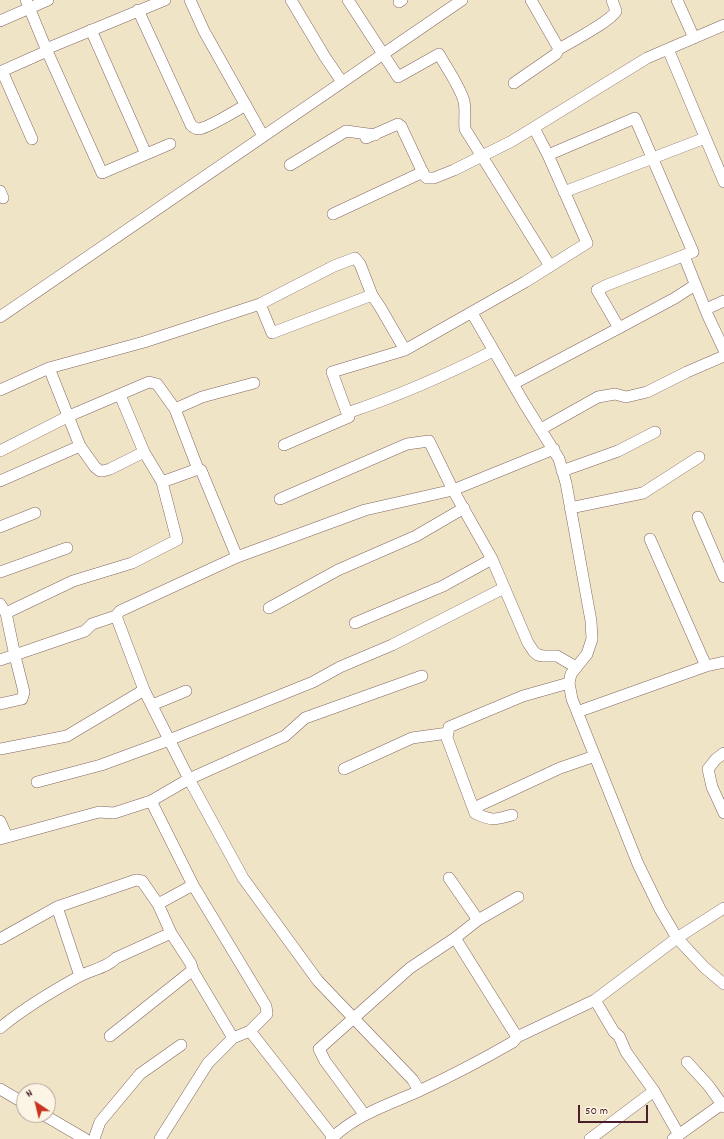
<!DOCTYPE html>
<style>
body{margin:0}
#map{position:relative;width:724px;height:1139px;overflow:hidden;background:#efe5c6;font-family:Dekko,sans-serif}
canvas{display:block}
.north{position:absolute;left:16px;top:1083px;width:40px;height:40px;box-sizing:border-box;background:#fcf5e5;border:1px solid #b59f9b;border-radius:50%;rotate:325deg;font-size:11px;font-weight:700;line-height:16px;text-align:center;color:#4a1f2b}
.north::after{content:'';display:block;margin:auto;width:14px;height:18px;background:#c8321e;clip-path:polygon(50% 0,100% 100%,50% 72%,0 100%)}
.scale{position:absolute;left:578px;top:1105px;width:70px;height:18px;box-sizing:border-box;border:2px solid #4a1f2b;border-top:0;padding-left:5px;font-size:12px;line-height:14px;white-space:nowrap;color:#4a1f2b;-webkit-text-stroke:3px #fcf5e5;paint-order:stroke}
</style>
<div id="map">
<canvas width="724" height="1139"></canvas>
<div class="north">N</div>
<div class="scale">50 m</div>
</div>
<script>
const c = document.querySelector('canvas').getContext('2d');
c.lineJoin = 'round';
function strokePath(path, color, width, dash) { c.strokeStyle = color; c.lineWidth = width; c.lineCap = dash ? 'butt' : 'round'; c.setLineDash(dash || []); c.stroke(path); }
const street = new Path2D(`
 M26 0 47 51 102 173 170 144
 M190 0 204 31 263 136
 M291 0 325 57 342 82
 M348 0 398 77 439 54C447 69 459 85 464 101 466 111 464 120 465 129L550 266
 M531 0 559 49
 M677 0 694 38
 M399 2 402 0
 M138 10 191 125C193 127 196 129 199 129 208 128 237 110 246 105
 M0 21 48 0
 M91 30 146 154
 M46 49 165 0
 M668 49 724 182
 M2 71 32 139
 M0 72 47 51
 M514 83 556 54 559 49C571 42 611 21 616 11L612 0
 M366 138 398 124 401 126 424 175 427 178H434L454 170 512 141 647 58 724 25
 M290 165 346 131 375 135
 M0 191 3 198
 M564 192 705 138
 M333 214 423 172
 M684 256 708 316 724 350
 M260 304 272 333 372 295
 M706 309 724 301
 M472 313 524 403 559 459 566 483 591 621 592 639 587 654 571 674 569 683 572 699 638 864 660 909 677 938 704 967 724 984
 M0 317 462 0
 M619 328 675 298 695 285
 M493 351C446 375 398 396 347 413L332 372 405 350 525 282 587 243 548 155 534 128
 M49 368 80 446 95 467 100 471H103L110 469 144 452
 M513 384 619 328 597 290 607 285 693 252 635 118 548 155
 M0 390 49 368 144 342 260 304 334 266 355 258 360 264 372 295 380 307 405 350
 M541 429 598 397 615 394 626 397 647 392 687 372 724 356
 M284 445 349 417 347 413
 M0 451 69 416 149 382 157 384 175 409
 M562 471 618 451 655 432
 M0 481 80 446
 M162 482 198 469
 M280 499 407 444 429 441 453 490 492 559 528 643 534 652 538 655 543 656H557L576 667
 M570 508 643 493 699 457
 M698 517 724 577
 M0 527 35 513
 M650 539 706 666
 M237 557 201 470 198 469 175 409 202 397 254 383
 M0 572 67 548
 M0 604 6 613 15 656 24 692 22 699 0 704
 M269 608 338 570 416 536 464 508
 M6 613 73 581 132 563 177 540 162 482 144 452 120 395
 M116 616 144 690 189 779 243 878 318 981 413 1080 419 1091
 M355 623 443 586 492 559
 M0 660 85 631 92 624 116 616 120 611 237 557 365 510 453 490 554 449
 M152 705 186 691
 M577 712 706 666 724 662
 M0 749 67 736 144 690
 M724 753 716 759 708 769 712 787 724 813
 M344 769 412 738 448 733
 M37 782 101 765 169 740 313 682 340 667 392 645 504 588
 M151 801 193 885 266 1006 267 1014 250 1031 233 1038 208 1063 160 1139
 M474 808 560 768 595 756
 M512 815C495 820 491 821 475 813L447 738 449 727 523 696 569 683
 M0 821 7 837
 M0 839 99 812 114 813 151 801 189 779 285 736 305 718 422 676
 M449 878 478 920
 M158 904 193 885
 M57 907 80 976
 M455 938 517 1037
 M0 939 57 907 136 880 142 881 158 904 171 933 191 964 193 971 233 1038
 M595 1000 614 1032 619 1036 626 1052 654 1091 679 1135
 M0 1028C24 1008 51 992 78 977 90 970 107 968 116 958L171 933
 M250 1031 333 1137
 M110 1036 189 973 193 971
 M687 1062 708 1085 724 1107
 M0 1089 24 1103
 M364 1114 325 1061 319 1049 410 968 455 938 478 920 518 897
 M44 1115 85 1139
 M94 1139 100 1122 140 1074 181 1045
 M331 1139C357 1114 388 1105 419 1091 451 1076 482 1060 513 1042L517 1037 595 1000 677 938 724 908
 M590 1139 654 1091
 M673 1139 722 1104`);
strokePath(street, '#846461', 12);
strokePath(street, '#fff', 11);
</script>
